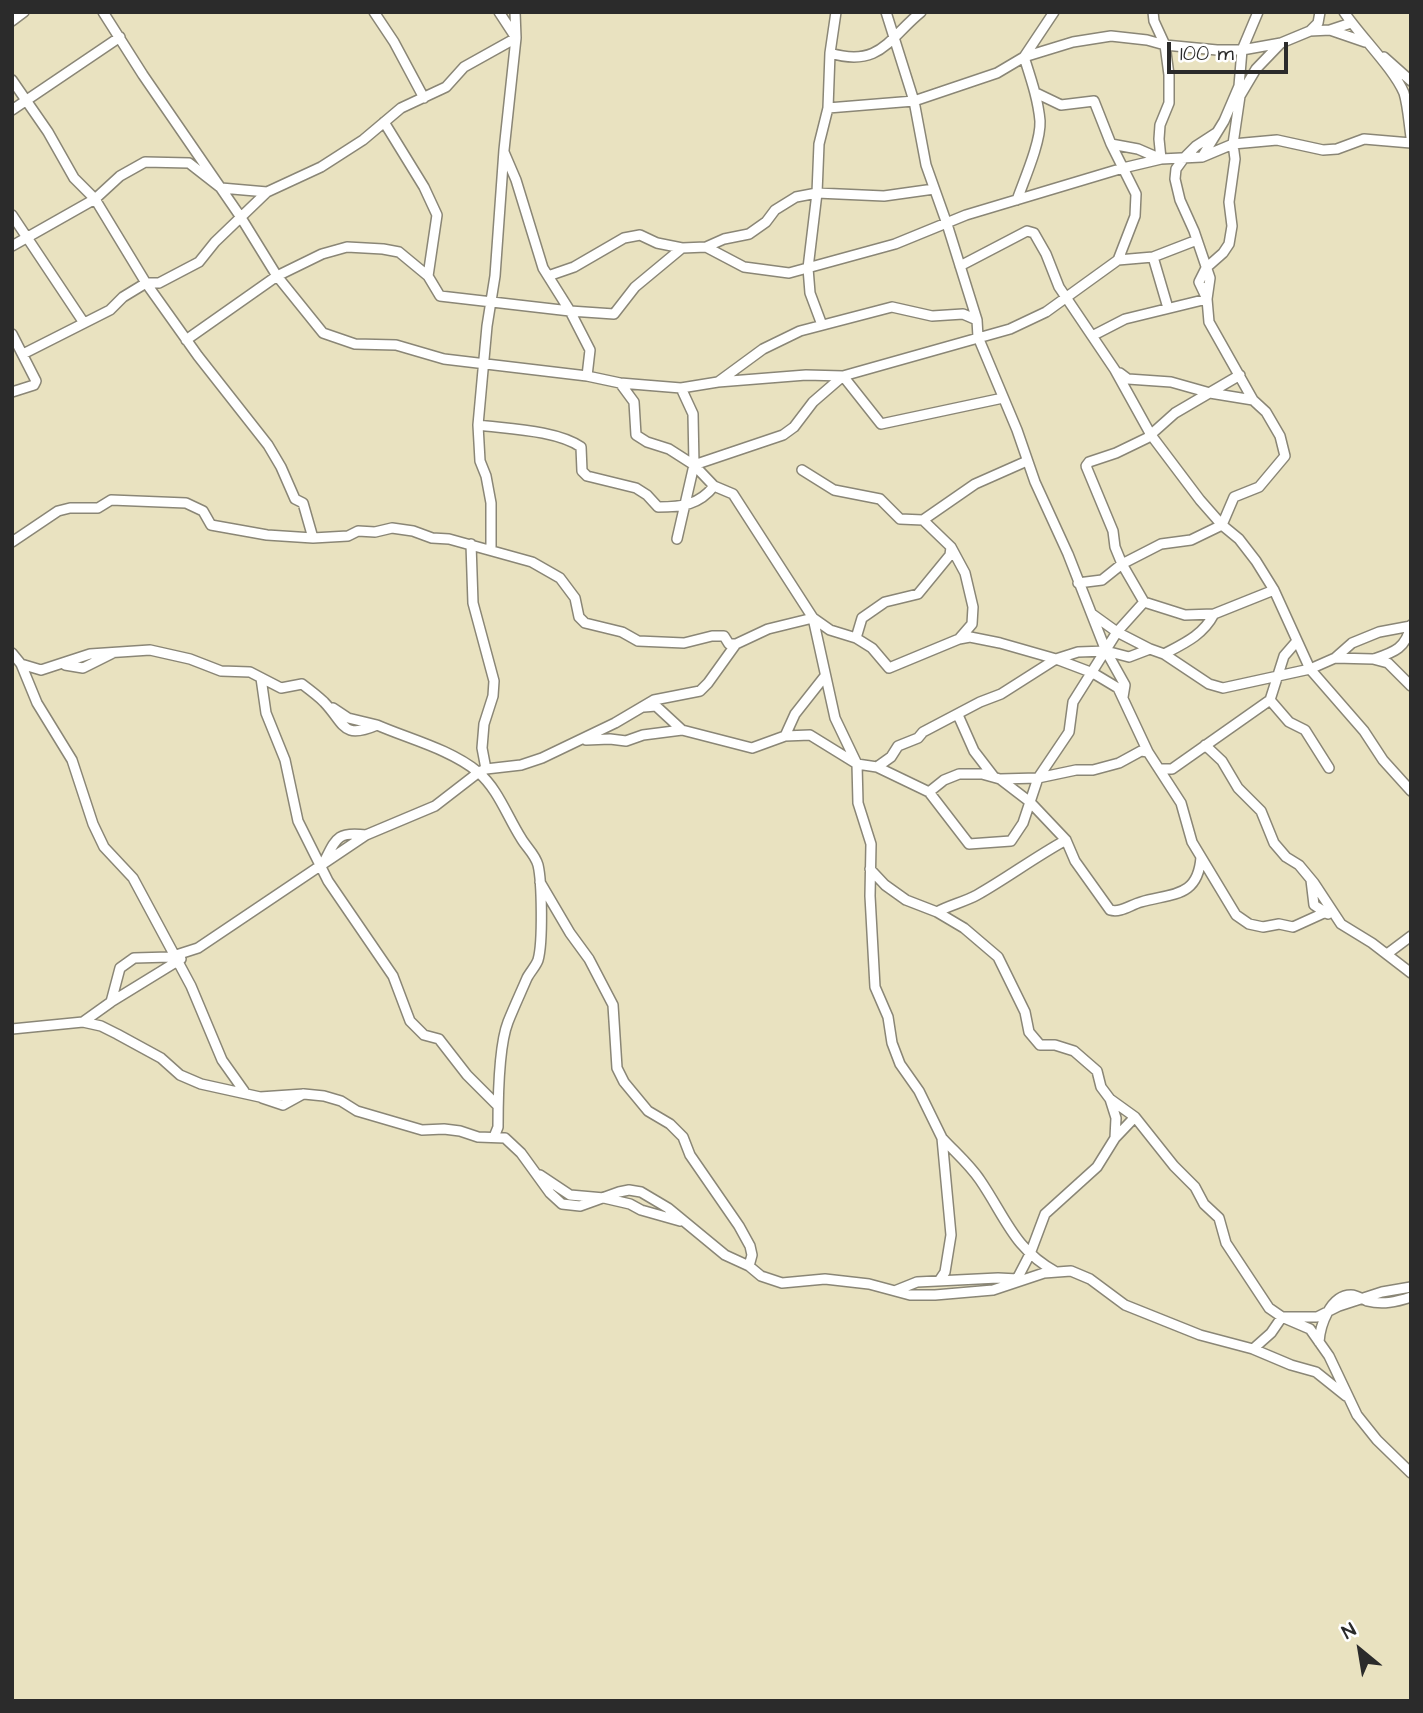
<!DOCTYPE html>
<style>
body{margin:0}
#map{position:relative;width:1423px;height:1713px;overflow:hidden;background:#e9e2c0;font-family:"Architects Daughter",sans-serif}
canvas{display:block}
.frame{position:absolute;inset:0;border:14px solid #2b2b2b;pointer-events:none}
.north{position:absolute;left:1325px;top:1615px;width:70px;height:70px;-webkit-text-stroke:5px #fff;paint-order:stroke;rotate:330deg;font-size:19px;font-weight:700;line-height:28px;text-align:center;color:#2b2b2b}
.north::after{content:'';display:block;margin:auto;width:24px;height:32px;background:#2b2b2b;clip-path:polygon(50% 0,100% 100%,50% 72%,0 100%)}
.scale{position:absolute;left:1167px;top:42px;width:121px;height:32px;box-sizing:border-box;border:4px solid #2b2b2b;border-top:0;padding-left:9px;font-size:21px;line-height:24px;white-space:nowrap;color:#2b2b2b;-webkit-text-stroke:5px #fff;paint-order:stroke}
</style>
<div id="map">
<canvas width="1423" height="1713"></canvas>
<div class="frame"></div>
<div class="north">N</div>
<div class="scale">100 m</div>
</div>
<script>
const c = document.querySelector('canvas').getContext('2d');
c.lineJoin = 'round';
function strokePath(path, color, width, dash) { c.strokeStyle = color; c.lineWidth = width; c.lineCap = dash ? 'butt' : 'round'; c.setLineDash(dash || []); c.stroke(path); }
const street = new Path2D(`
 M103 12 143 75 240 216 277 276 323 333 355 344 396 345 444 359 587 376 620 383 681 388 693 414 694 465 714 486 733 494 813 618 830 630 856 638 862 618 885 602 918 594 950 555 951 547
 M374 12 394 42 424 98
 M886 12 914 101 926 165 947 224 977 320 978 337 1017 430 1035 482 1068 554 1106 651 1125 685 1123 697
 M1153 12 1154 21 1165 45 1169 75V103L1160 125 1159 139 1161 159
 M1344 12C1360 36 1394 69 1404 93 1408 106 1409 124 1411 137
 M12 21 24 12
 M1330 30 1365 42
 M1310 31 1330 30 1351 23
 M830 53C880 68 889 38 921 12
 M1024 57 1054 12
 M1384 57 1411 81
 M12 80 48 132 74 178 95 199 146 283 198 356 268 445 281 467 295 499 303 503 313 538 348 536 358 531 375 532 392 528 413 531 432 538 449 539 532 562 560 578 575 598 579 617 585 623 622 632 638 641 684 643 712 636H724L729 644H736
 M1036 93 1061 105 1094 101 1111 144 1138 149 1161 159
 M828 108 914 101 997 73 1024 57 1073 42 1111 36 1147 40 1165 45 1217 50H1242L1281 43
 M12 110 120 37
 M384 122 424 187 437 215 428 276 440 296 570 311 614 314 635 287 682 248
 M504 152 516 180 543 268 570 311 590 350 587 376
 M1202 157 1224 121 1239 86 1242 50 1258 12
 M1017 200C1024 180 1041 142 1040 121 1038 99 1031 79 1024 57
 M12 215 84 323
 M12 246 95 199 120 176 145 162 189 163 221 188 267 192
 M706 247 744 267 789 273 895 244 966 215 1123 168 1161 159 1202 157 1233 144 1277 140 1323 150 1337 149 1364 139 1411 143
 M1153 257 1168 308
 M1118 260 1153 257 1197 240
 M960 266 1027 231 1034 233 1046 254 1059 287 1115 370 1151 435 1200 500 1222 525 1239 539 1256 561 1274 590 1310 669 1364 731 1383 760 1411 791
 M548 276 574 267 624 238 640 235 657 243 682 248 706 247 724 239 749 234 766 222 775 210 796 197 817 193 884 196 934 189
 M822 325 810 293 808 268 817 193 819 144 828 108 830 53 836 12
 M12 334 36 381 34 385 12 392
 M1092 336 1125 319 1207 299 1199 282 1206 268 1223 253 1229 244 1232 226 1229 202 1235 159 1233 144 1240 96 1256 69 1281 43 1310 31 1318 23 1320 12
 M186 340 277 276 322 254 347 247 383 249 399 252 428 276
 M23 354 110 310 123 297 146 283H159L199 262 215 242 267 192 321 167 363 140 401 108 446 87 464 67 516 38 515 12
 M1120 373 1128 379 1171 382 1210 393 1253 400
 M843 376 881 424 1003 398
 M718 382 763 349 800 331 892 307 932 316 963 314 977 320
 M620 383 634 402 636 435 647 442 669 449 694 465 783 435 794 427 813 402 843 376
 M681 388 718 382 806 375 843 376 1010 329 1046 312 1118 260 1135 216 1136 194 1111 144
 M478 425C508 429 556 430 581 447L582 471 587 476 636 488 647 495 658 507C682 507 699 505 714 486
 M802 470 834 490 880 499 900 519 923 520 951 547 965 573 973 607 972 624 959 639
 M923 520 975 484 1027 461
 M677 539 694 465
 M12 542 58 511 70 508H98L111 500 186 503 203 511 211 525 267 535 313 538
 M471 544 473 603 494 681 493 696 484 724 482 748 486 769
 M491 549V503L486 476 480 461 478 425 487 326 495 276 504 150 516 38 499 12
 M1078 583 1102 580 1122 564 1161 544 1191 540 1222 525 1234 497 1259 487 1285 456 1280 436 1266 412 1253 400 1209 322 1207 299 1210 278 1194 231 1180 200 1175 179 1176 169 1184 158 1196 146 1216 133
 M1092 614 1117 632 1150 649
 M1214 614 1185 615 1144 602 1122 564 1115 547 1113 531 1086 466 1089 462 1116 453 1147 438 1175 413 1240 375
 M813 618 835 718 857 764 858 803 871 844 870 896 875 987 888 1017 892 1043 900 1064 919 1091 942 1138 951 1235 945 1272 939 1281
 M856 638 872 648 889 668 959 639 970 637 1000 643 1056 659 1093 673 1118 688 1148 752
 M12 653 21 664 41 670 90 654 150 650 190 659 221 671 250 672 281 688 302 684C310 690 318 696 324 702 345 724 342 740 377 725 409 739 450 749 478 772 498 789 507 816 521 838 526 847 535 854 538 865 542 882 543 943 538 960 536 966 530 972 527 978 521 992 514 1007 508 1022 499 1045 498 1100 498 1127L494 1137
 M1164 654C1185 643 1203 635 1214 614L1274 590
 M1335 658 1373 659 1388 663 1411 686
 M1374 659C1395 652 1406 648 1411 625
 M21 664 37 703 72 760 93 824 104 847 133 878 191 986 222 1060 244 1091
 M65 665 83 668 113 653
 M261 678 266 713 285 760 298 821 328 881 393 976 410 1021 424 1035 439 1039 467 1075 498 1106
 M1270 700 1289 722 1305 730 1329 768
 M644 707 656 706 682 730 752 748 785 736 810 735 857 764 877 767 929 792 969 844 1011 841 1023 823 1038 778 1069 732 1073 702 1117 632 1144 602
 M333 708 348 718 377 725
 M958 715 974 751 994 777
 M785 736 795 714 825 676
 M586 740 610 739 626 741 643 735 682 730
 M1205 745 1222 761 1238 788 1261 811 1274 843 1286 857 1299 865 1314 883 1341 924 1372 943 1411 973
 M877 767 891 757 898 746 918 738 923 732 980 702 1001 694 1056 659 1078 652 1106 651 1129 657 1150 649 1164 654 1209 684 1223 688 1310 669 1335 658 1352 643 1379 632 1411 626
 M1159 769H1172L1270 700 1284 656 1297 641
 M1000 779 1038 778 1076 770H1093L1119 763 1141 751 1148 752 1181 803 1192 842 1236 915 1249 924 1263 927 1279 924 1293 927 1326 912
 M929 792 944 780 959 774H982L1000 779 1030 802 1066 840 1075 861 1110 910C1121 913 1130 905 1141 902 1172 893 1198 898 1201 857
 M323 864C336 839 336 831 366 835
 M870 869 885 885 906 900 937 912 964 928 998 957 1025 1012 1029 1032 1040 1045H1055L1074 1051 1097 1071 1101 1087 1110 1099 1135 1117 1174 1166 1195 1187 1204 1204 1219 1218 1226 1243 1269 1308 1282 1317 1310 1329 1329 1356 1357 1415 1377 1440 1411 1473
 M1311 880 1314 905 1328 914
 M540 882 570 933 589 959 613 1005 617 1068 624 1082 648 1111 670 1124 683 1137 690 1155 739 1226 750 1246 752 1255 749 1266
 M937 912C950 905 964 902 977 895 1007 878 1035 857 1066 840
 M1387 954 1411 936
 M111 1002 181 959
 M83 1022 101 1026 117 1034 161 1058 180 1075 201 1084 260 1097 304 1094 324 1096 341 1101 357 1111 422 1130 444 1129 460 1131 478 1137 505 1138 521 1153 550 1193 562 1204 580 1206 619 1192 629 1190 641 1192 668 1208 725 1255 749 1266 761 1276 782 1283 825 1279 869 1284 910 1295H935L993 1290 1044 1273 1071 1271 1090 1279 1125 1305 1200 1335 1253 1349 1291 1365 1316 1372 1346 1396
 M12 1029 83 1022 111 1002 120 968 134 958 170 957 198 948 366 835 435 806 479 772 486 769 521 765 542 758 615 723 654 700 700 691 708 683 736 644 768 629 813 618
 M262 1098 283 1105 303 1094
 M1110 1099 1116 1118 1115 1138
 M943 1139C955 1152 970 1165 980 1180 1006 1218 1014 1249 1056 1272
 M540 1175 570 1195 604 1198 630 1204 641 1210 680 1221
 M1017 1279 1030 1254 1045 1214 1097 1167 1115 1138 1135 1117
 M897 1290 917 1282 998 1278 1018 1279
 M1319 1342C1320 1326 1330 1295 1351 1295 1356 1295 1363 1299 1367 1301 1383 1305 1396 1302 1411 1297
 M1253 1349 1271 1333 1282 1317H1317L1339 1306 1382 1292 1411 1287`);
strokePath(street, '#8a8676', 12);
strokePath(street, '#fff', 9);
</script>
